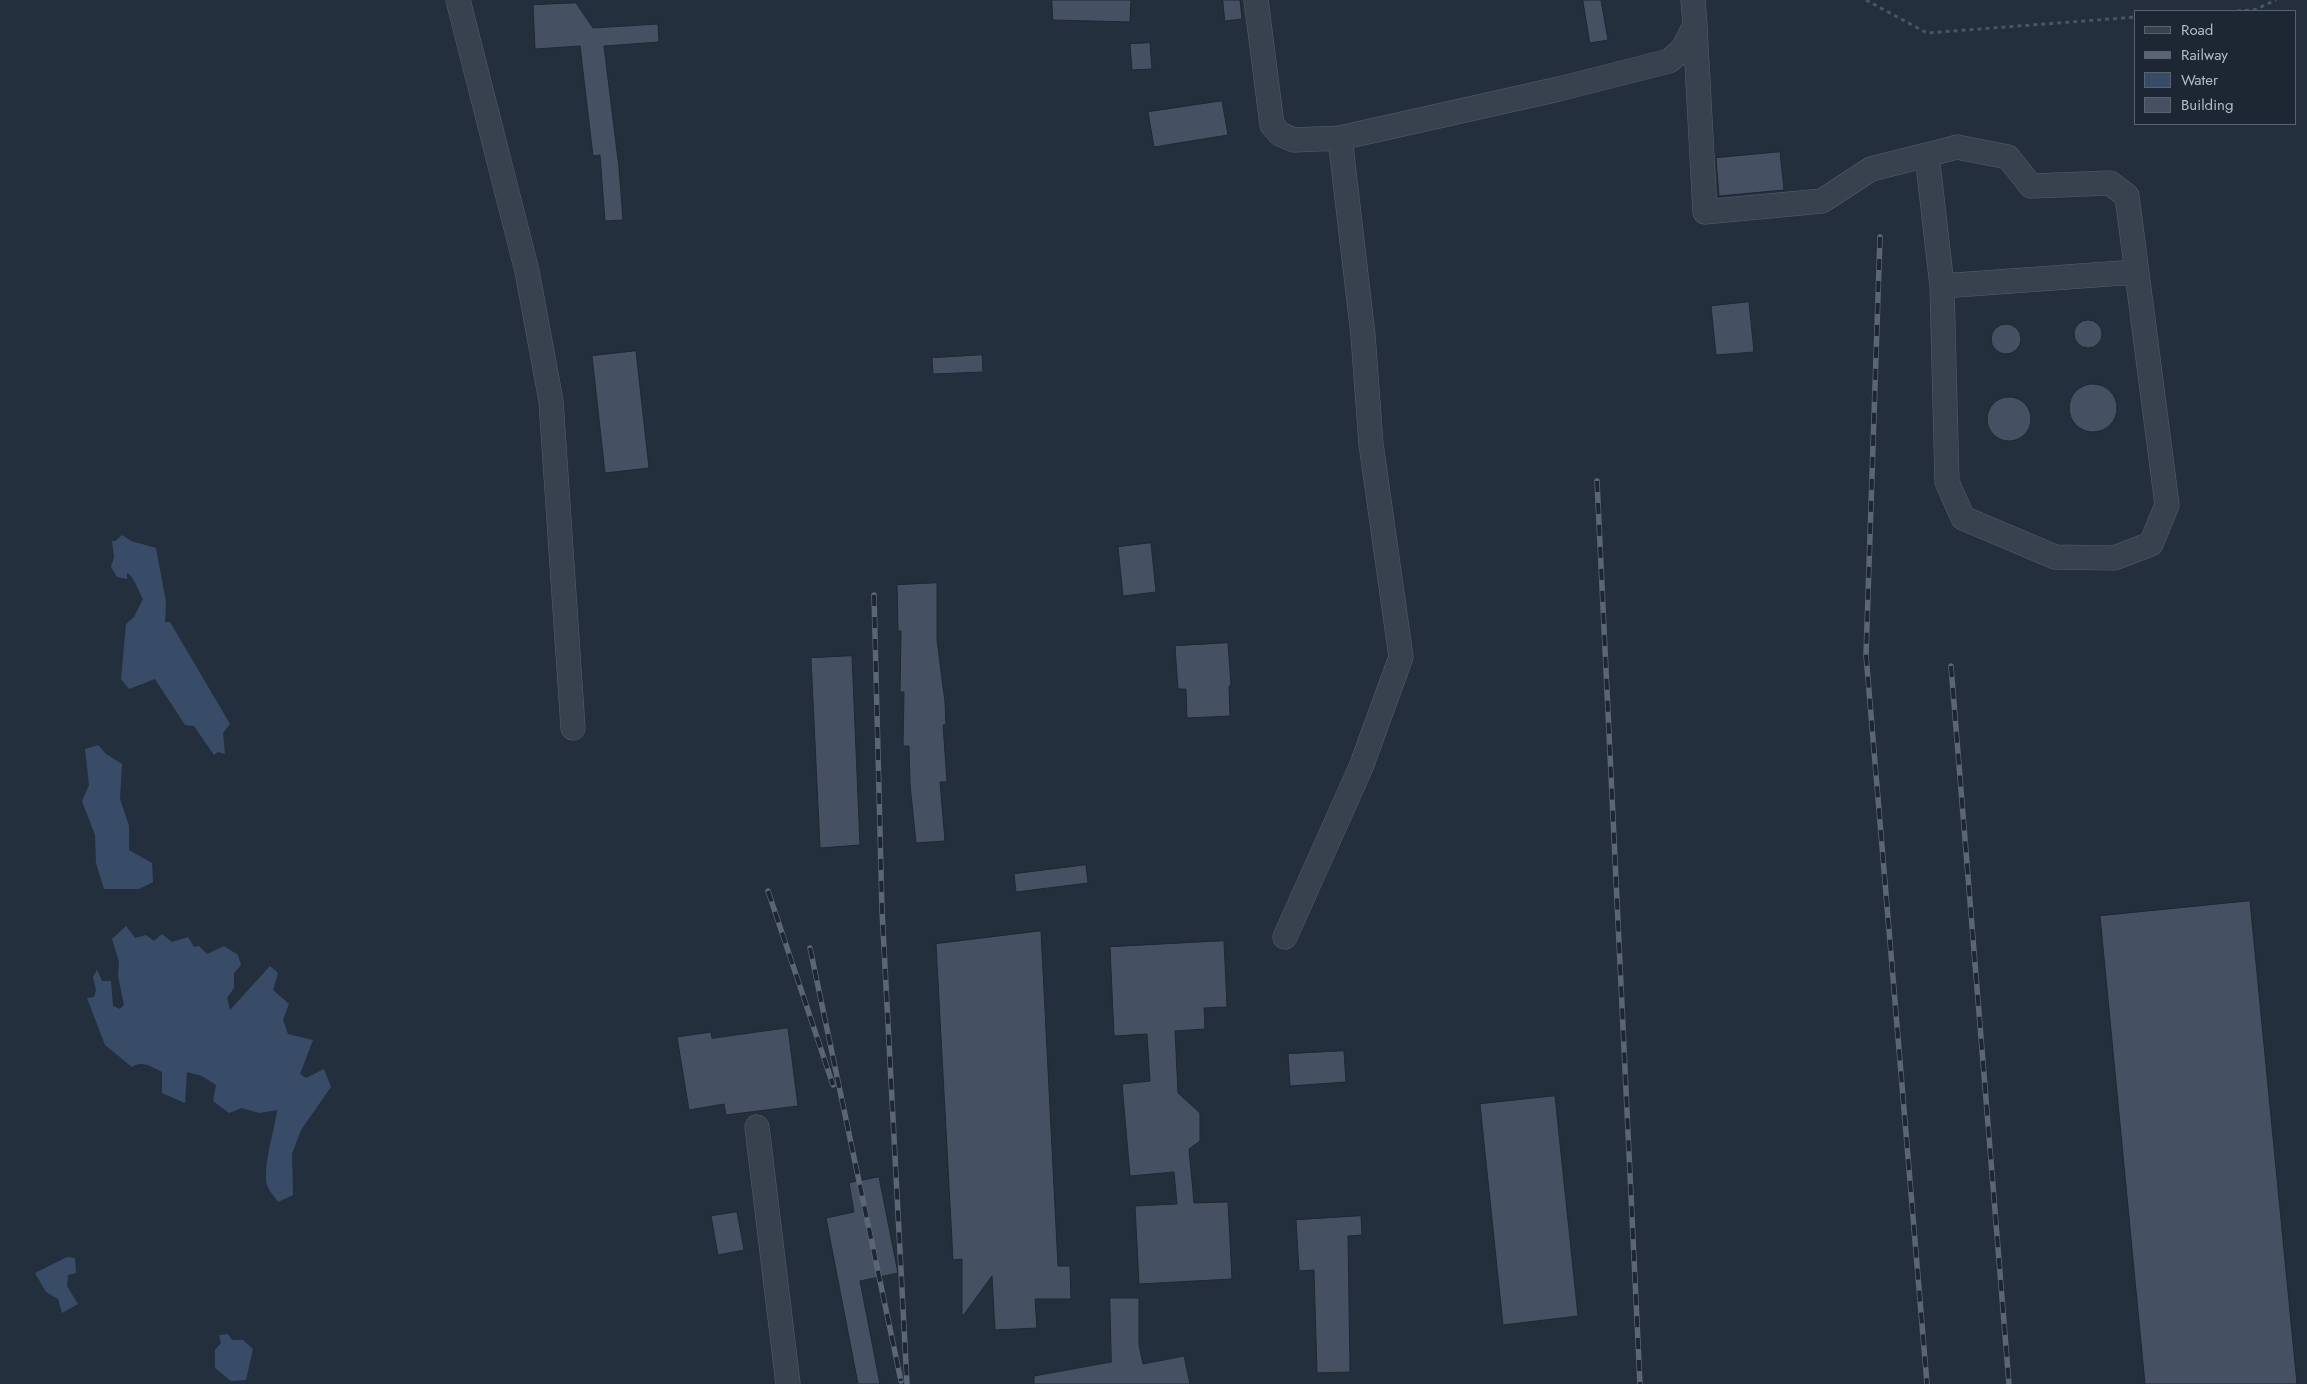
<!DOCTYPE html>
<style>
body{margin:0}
#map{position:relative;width:2307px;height:1384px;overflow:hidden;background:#242f3e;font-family:Jost,sans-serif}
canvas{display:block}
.legend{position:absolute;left:2134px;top:10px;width:162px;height:115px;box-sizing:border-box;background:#1d2633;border:1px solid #59626f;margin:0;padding:6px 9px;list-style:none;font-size:15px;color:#b4bcc9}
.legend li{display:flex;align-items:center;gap:10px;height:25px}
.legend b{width:25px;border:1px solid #59626f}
</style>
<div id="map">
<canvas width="2307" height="1384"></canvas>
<ul class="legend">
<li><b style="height:6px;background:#38414e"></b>Road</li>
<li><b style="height:6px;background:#5a6575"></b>Railway</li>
<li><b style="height:14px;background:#394c67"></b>Water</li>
<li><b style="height:14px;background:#455162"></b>Building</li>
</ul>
</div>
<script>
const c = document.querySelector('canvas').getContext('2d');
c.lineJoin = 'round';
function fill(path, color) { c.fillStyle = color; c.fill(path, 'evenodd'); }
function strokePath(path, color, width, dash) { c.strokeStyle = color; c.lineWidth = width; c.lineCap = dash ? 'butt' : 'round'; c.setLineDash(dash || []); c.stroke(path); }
fill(new Path2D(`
 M122 535 131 541 156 548 166 602 165 622H170L230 724 223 733 225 754 218 752 214 755 194 726 185 725 155 679 129 689 121 679 126 624 134 617 143 599C138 591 136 581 129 574L127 573V579L117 577 111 567 114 557 112 541H115Z
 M98 745 106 754 122 764 120 799 129 826V850L152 863 153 882 139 889H104L96 863 95 835 82 801 89 785 85 749Z
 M126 926 135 938 146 935 154 941 162 934 172 942 188 937 194 947 199 946 207 954 224 946 238 955 241 965 234 973V988L227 998 230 1010 270 966 278 973 273 990 289 1004 283 1020 288 1034 313 1040 300 1074 306 1078 324 1069 331 1087 301 1130 292 1154 293 1195 278 1202C275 1197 269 1191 267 1185 262 1169 275 1128 277 1110L259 1113 242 1108 229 1113 213 1101 216 1085 202 1076 187 1072 185 1103 162 1093V1072C152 1067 142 1060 132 1067L105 1045 87 998 94 997 96 990 93 977 97 970 102 981H111L113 1006 120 1009 124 1005 118 976 119 962 112 939Z
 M67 1257 75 1258 76 1273 68 1275 67 1286 78 1304 62 1313 58 1299 46 1292 35 1273Z
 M228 1334 232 1340H243L253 1349 246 1380 231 1381 215 1368V1350L221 1343 219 1335Z`), '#394c67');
const building = new Path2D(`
 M1052 0H1131L1130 22 1053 20Z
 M1223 0H1240L1242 19 1225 21Z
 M1583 0H1601L1608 40 1590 43Z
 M576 3 593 28 658 24 659 42 604 46 619 168 623 220 605 221 600 155 593 156 580 46 535 49 533 5Z
 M1150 43 1152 69 1132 70 1130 44Z
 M1222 101 1228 135 1154 147 1148 112Z
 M1780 152 1784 190 1719 196 1716 158Z
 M1749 302 1754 352 1716 355 1711 306Z
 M2074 334a14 14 0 1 1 28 0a14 14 0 1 1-28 0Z
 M1991 339a15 15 0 1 1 30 0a15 15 0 1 1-30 0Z
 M636 351 649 468 605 473 592 356Z
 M982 355 983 372 933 374 932 358Z
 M2069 408a24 24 0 1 1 48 0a24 24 0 1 1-48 0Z
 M1987 419a22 22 0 1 1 44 0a22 22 0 1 1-44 0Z
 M1151 543 1156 592 1123 596 1118 547Z
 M937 583V640L945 702 946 725H943L947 782H940L945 841 916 843 910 784 909 746H903L904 692H900L901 631H898L897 585Z
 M1228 643 1231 686H1229L1230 716 1187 718 1186 689H1178L1175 646Z
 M852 656 860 845 820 848 811 658Z
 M1086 865 1088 883 1016 892 1014 874Z
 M2250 901 2297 1384H2145L2100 916Z
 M1041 931 1058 1266H1070L1071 1299H1035L1037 1328 995 1330 992 1276 962 1317V1259L953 1260 936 944Z
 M1224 941 1227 1007 1204 1008 1205 1029 1175 1031 1178 1093 1200 1113V1141L1189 1149 1194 1203 1228 1202 1232 1279 1139 1284 1135 1206 1177 1204 1174 1172 1130 1176 1122 1084 1150 1081 1147 1034 1114 1036 1110 947Z
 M788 1028 798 1106 726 1115 724 1104 689 1110 677 1037 711 1032 712 1038Z
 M1344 1051 1346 1082 1290 1086 1288 1054Z
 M1555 1096 1578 1316 1503 1325 1480 1104Z
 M879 1177 898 1273 860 1281 880 1384H858L826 1218 854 1212 849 1183Z
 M737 1212 744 1250 718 1255 711 1216Z
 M1361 1216 1362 1235 1348 1236 1350 1372 1317 1373 1314 1270 1299 1271 1296 1220Z
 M1110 1298H1139V1345L1143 1364 1184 1356 1190 1384H1034V1376L1111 1362Z`);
fill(building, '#455162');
strokePath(building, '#1f2835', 1);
const minor = new Path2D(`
 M458 0 527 271 551 401 573 728
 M1256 0 1272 125 1280 134 1294 140 1340 138 1559 89 1669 61 1683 49 1695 25 1693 0
 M1695 26 1705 212 1822 201 1871 169 1927 155
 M1942 286 1927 155 1957 147 2008 157 2031 186 2110 183 2127 196 2167 505 2151 544 2114 558 2055 557 1963 518 1947 482 1942 286 2136 272
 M1285 937 1361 767 1401 657 1371 444 1363 335 1340 138
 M757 1127 788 1384`);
strokePath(minor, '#565f6c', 25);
strokePath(new Path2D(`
 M1866 0 1927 33 2136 17
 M2237 11 2254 10 2276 0`), '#44595c', 3, [4, 4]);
strokePath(minor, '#38414e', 24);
const rail = new Path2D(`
 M1880 237 1866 655 1927 1384
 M1597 481 1640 1384
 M874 595 882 910 907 1384
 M1951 666 2009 1384
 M768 891 833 1085
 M810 948 901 1381`);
strokePath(rail, '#5a6575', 5.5);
strokePath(rail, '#1d2633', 4, [11]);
</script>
